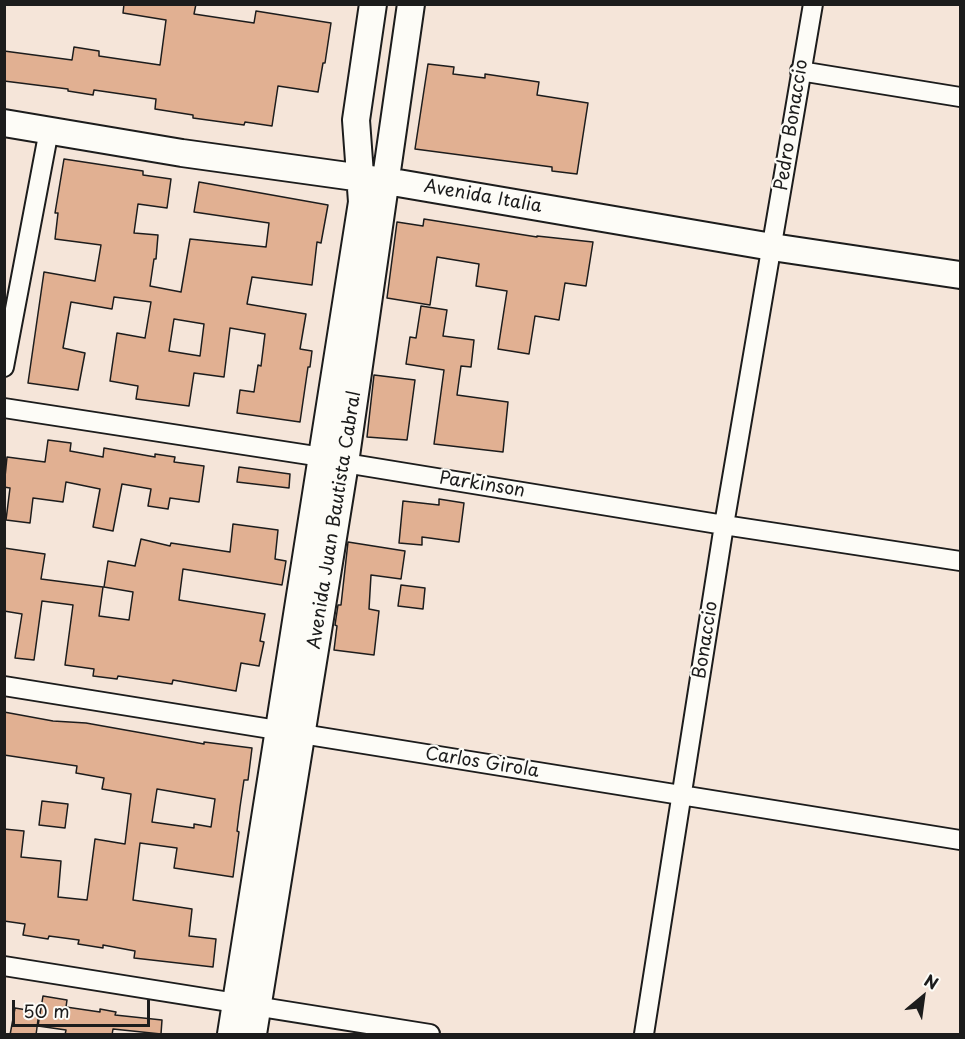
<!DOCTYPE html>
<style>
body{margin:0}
#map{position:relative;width:965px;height:1039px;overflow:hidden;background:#f5e5d9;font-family:"Playpen Sans",sans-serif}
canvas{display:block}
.frame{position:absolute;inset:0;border:6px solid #1c1c1c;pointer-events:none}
.north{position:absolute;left:893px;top:967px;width:60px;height:60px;-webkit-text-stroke:4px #fdfcf7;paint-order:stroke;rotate:29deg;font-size:16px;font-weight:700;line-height:24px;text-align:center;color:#1c1c1c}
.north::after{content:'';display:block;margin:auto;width:21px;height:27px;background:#1c1c1c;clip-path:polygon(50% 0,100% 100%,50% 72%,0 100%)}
.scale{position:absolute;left:12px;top:1000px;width:138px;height:27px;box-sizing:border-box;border:3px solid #1c1c1c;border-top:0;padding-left:8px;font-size:18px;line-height:21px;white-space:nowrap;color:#1c1c1c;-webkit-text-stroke:4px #fdfcf7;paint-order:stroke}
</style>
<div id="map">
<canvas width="965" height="1039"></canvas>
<div class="frame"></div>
<div class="north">N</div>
<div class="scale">50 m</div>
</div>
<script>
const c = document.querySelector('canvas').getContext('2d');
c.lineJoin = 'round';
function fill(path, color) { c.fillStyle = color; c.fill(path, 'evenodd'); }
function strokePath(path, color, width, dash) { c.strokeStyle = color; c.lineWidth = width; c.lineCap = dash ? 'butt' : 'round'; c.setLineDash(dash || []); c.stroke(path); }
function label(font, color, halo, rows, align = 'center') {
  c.font = font + ' "Playpen Sans",sans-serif'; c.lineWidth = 4.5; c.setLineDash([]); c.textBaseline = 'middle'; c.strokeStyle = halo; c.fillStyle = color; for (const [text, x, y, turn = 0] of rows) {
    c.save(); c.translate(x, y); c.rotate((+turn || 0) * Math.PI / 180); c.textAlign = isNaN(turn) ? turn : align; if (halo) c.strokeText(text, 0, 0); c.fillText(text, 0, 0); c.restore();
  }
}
const building = new Path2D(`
 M124 4H196L194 14 254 23 256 11 331 23 325 63H323L318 92 278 86 272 126 245 122 244 125 193 118V115L155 109 156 99 94 90 93 95 68 91V89L4 81V51L72 60 74 47 99 51V56L160 65 166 20 123 13Z
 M428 64 454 67 453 74 485 78V74L539 82 537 95 588 103 577 174 552 171V167L415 149Z
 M64 159 143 171V175L171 179 167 208 138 204 134 233 158 235 156 259H154L150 286 181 292 190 239 266 247 269 223 194 212 199 182 328 205 321 243 317 242 312 285 252 277 247 304 306 314 300 349 312 351 310 367H308L300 422 237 413 240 390 254 392 258 365 261 366 265 334 230 328 224 377 194 373 189 406 136 399 138 386 110 381 117 333 145 338 151 302 114 297 112 309 71 302 63 348 85 353 78 390 28 383 44 272 95 281 101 245 55 239 58 213H55ZM174 319 204 324 200 356 169 351Z
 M424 219 537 237V236L593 242 586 286 565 283 559 320 535 316 529 354 498 349 507 291 476 286 479 264 437 257 430 305 387 298 397 222 423 226Z
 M421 306 447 310 443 336 474 340 471 367 461 366 457 395 508 402 503 452 434 444 444 370 406 364 410 337 416 338Z
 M374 375 415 380 407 440 367 437Z
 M48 440 71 443 70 451 103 457 104 448 155 457V454L175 457 174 462 204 466 199 502 170 498 168 509 148 506 151 489 122 484 113 531 93 527 100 489 66 482 63 502 33 498 30 523 6 520 10 488 4 487 7 457 45 462Z
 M239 467 290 474 289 488 237 482Z
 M439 499 464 503 459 542 422 537V545L399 543 403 501 439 505Z
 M233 524 278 530 275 559 286 561 282 585 183 569 179 600 265 614 260 641 264 642 259 666 241 663 236 691 173 680 172 684 118 676 117 679 93 676 94 669 65 665 73 605 42 601 34 660 15 658 22 614 4 611V548L45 554 41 579 103 587 99 616 129 620 133 592 104 587 108 561 135 566 141 539 170 546 171 543 230 552Z
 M348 542 405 551 401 579 371 575 369 609 379 611 374 655 334 650 337 626 335 625 338 605H341Z
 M401 585 425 588 423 609 398 606Z
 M4 712 53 721 86 723 204 744V742L252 748 248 780H244L240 807 237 831 239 832 233 877 174 868 177 848 140 843 133 900 192 909 189 936 216 939 213 967 134 958 135 951 103 945V948L78 944 79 940 49 936 48 939 23 935 25 924 4 921V829L24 831 21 857 61 861 58 897 87 900 95 839 125 844 131 794 102 789 104 778 76 773 77 766 4 755ZM157 789 215 799 211 827 194 824V828L152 822Z
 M42 801 68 804 65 828 39 825Z
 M43 996 67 1000 66 1007 100 1012V1009L116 1012 115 1015 162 1020 161 1034 113 1029 112 1035H65L66 1030 38 1026Z
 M15 1008 39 1012 36 1035H10Z`);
fill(building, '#e1b092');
strokePath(building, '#1c1c1c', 1.5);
const street = new Path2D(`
 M800 71 960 97
 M4 367 49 130
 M4 408 322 457 345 463 724 525 960 561
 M4 686 960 840
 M4 966 430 1034
 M644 1034 724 525 813 4`);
const secondary = new Path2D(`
 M4 123 182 153 398 183 772 247 960 275
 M231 1034 362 202 356 120 373 4
 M253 1034 345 463 411 4`);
strokePath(street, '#1c1c1c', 22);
strokePath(secondary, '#1c1c1c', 30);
strokePath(street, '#fdfcf7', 18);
strokePath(secondary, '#fdfcf7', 26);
label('18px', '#1c1c1c', '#fdfcf7', [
 ["Pedro Bonaccio",792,125,-81],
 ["Avenida Italia",483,197,10],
 ["Parkinson",482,485,9],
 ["Avenida Juan Bautista Cabral",335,520,-81],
 ["Bonaccio",706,640,-81],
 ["Carlos Girola",482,763,9]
]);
</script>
